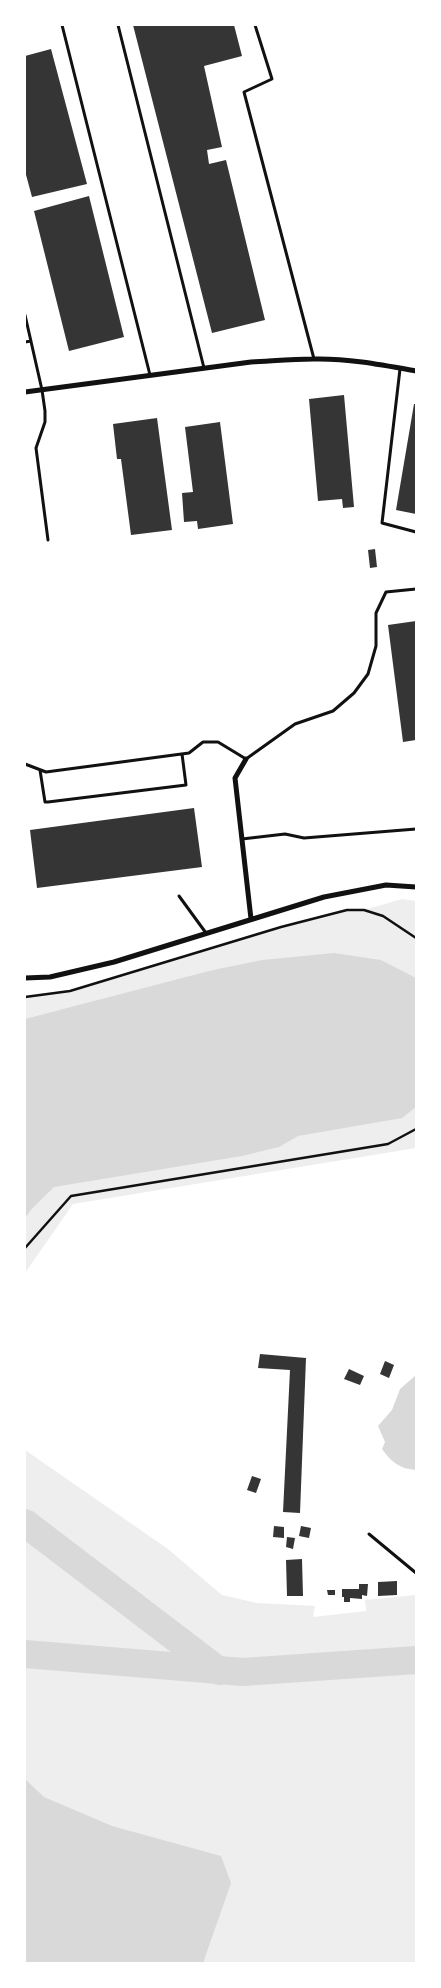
<!DOCTYPE html>
<style>
body{margin:0}
#map{position:relative;width:441px;height:1988px;overflow:hidden;background:#fff;font-family:"DejaVu Sans",sans-serif}
canvas{display:block}
.frame{position:absolute;inset:0;border:26px solid #fff;pointer-events:none}
</style>
<div id="map">
<canvas width="441" height="1988"></canvas>
<div class="frame"></div>
</div>
<script>
const c = document.querySelector('canvas').getContext('2d');
c.lineJoin = 'round';
function fill(path, color) { c.fillStyle = color; c.fill(path, 'evenodd'); }
function strokePath(path, color, width, dash) { c.strokeStyle = color; c.lineWidth = width; c.lineCap = dash ? 'butt' : 'round'; c.setLineDash(dash || []); c.stroke(path); }
fill(new Path2D(`
 M402 899 416 901V1148L73 1204 25 1273V997L70 991 281 927 347 910H364Z
 M25 1450 168 1549 222 1595 257 1603 315 1606 313 1617 366 1611 365 1600 416 1595V1963H25Z`), '#eee');
fill(new Path2D(`
 M334 953 381 960 416 978V1107L402 1118 298 1136 279 1147 242 1156 54 1187 30 1211 25 1218V1019L213 970 262 960Z
 M416 1375V1470C400 1469 391 1462 382 1449L385 1442 378 1426 392 1410 400 1389Z
 M25 1779 44 1797 112 1826 221 1856 231 1883 203 1963H25Z`), '#d9d9d9');
strokePath(new Path2D(`
 M25 1523 219 1671
 M25 1654 243 1672 416 1660`), '#d9d9d9', 28);
fill(new Path2D(`
 M133 25H234L242 56 204 66 222 147 207 150 209 164 226 160 265 320 212 333Z
 M51 49 87 184 32 197 25 171V56Z
 M89 196 124 337 69 351 34 211Z
 M344 395 354 507 343 508 342 499 318 501 309 399Z
 M414 404H416V514L396 510Z
 M157 418 172 530 131 535 121 459H117L113 424Z
 M220 422 233 524 198 529 197 521 184 522 182 493 193 492 185 427Z
 M375 549 377 567 370 568 368 550Z
 M416 621V740L403 742 388 625Z
 M194 808 202 867 37 888 30 830Z
 M260 1354 306 1358 300 1513 283 1512 290 1370 258 1368Z
 M385 1361 394 1365 389 1378 380 1374Z
 M349 1369 364 1376 360 1385 344 1379Z
 M252 1476 261 1479 256 1493 247 1490Z
 M274 1526 284 1527V1538L273 1537Z
 M301 1526 311 1528 309 1538 299 1536Z
 M287 1537 295 1538 293 1549 286 1547Z
 M302 1559 303 1596H287L286 1560Z
 M397 1581V1595L378 1596V1582Z
 M359 1584H368L367 1596 362 1595V1599L350 1598V1602H344V1597H342V1589H359Z
 M327 1590H335V1595H328Z`), '#353535');
strokePath(new Path2D(`
 M25 997 70 991 281 927 347 910H364L383 916 416 938
 M25 1248 71 1196 388 1144 416 1129`), '#111', 2.5);
strokePath(new Path2D(`
 M62 25 150 375
 M118 25 204 368
 M255 25 272 79 244 92 314 359
 M25 315 42 390 45 411V422L36 448 48 540
 M25 342 31 341
 M400 369 382 523 416 532
 M25 764 46 772 189 753 203 742H218L246 759 295 724 333 711 354 693 368 674 376 646V613L386 592 416 589
 M40 770 45 802H48L186 785 182 754
 M242 839 285 834 304 838 416 829
 M179 896 206 933
 M369 1534 416 1573`), '#111', 3);
strokePath(new Path2D(`
 M25 392 251 362C272 361 292 359 313 359 347 358 383 365 416 371
 M246 759 235 778 251 919
 M25 978 50 977 114 962 324 897 386 885 416 887`), '#111', 5);
</script>
